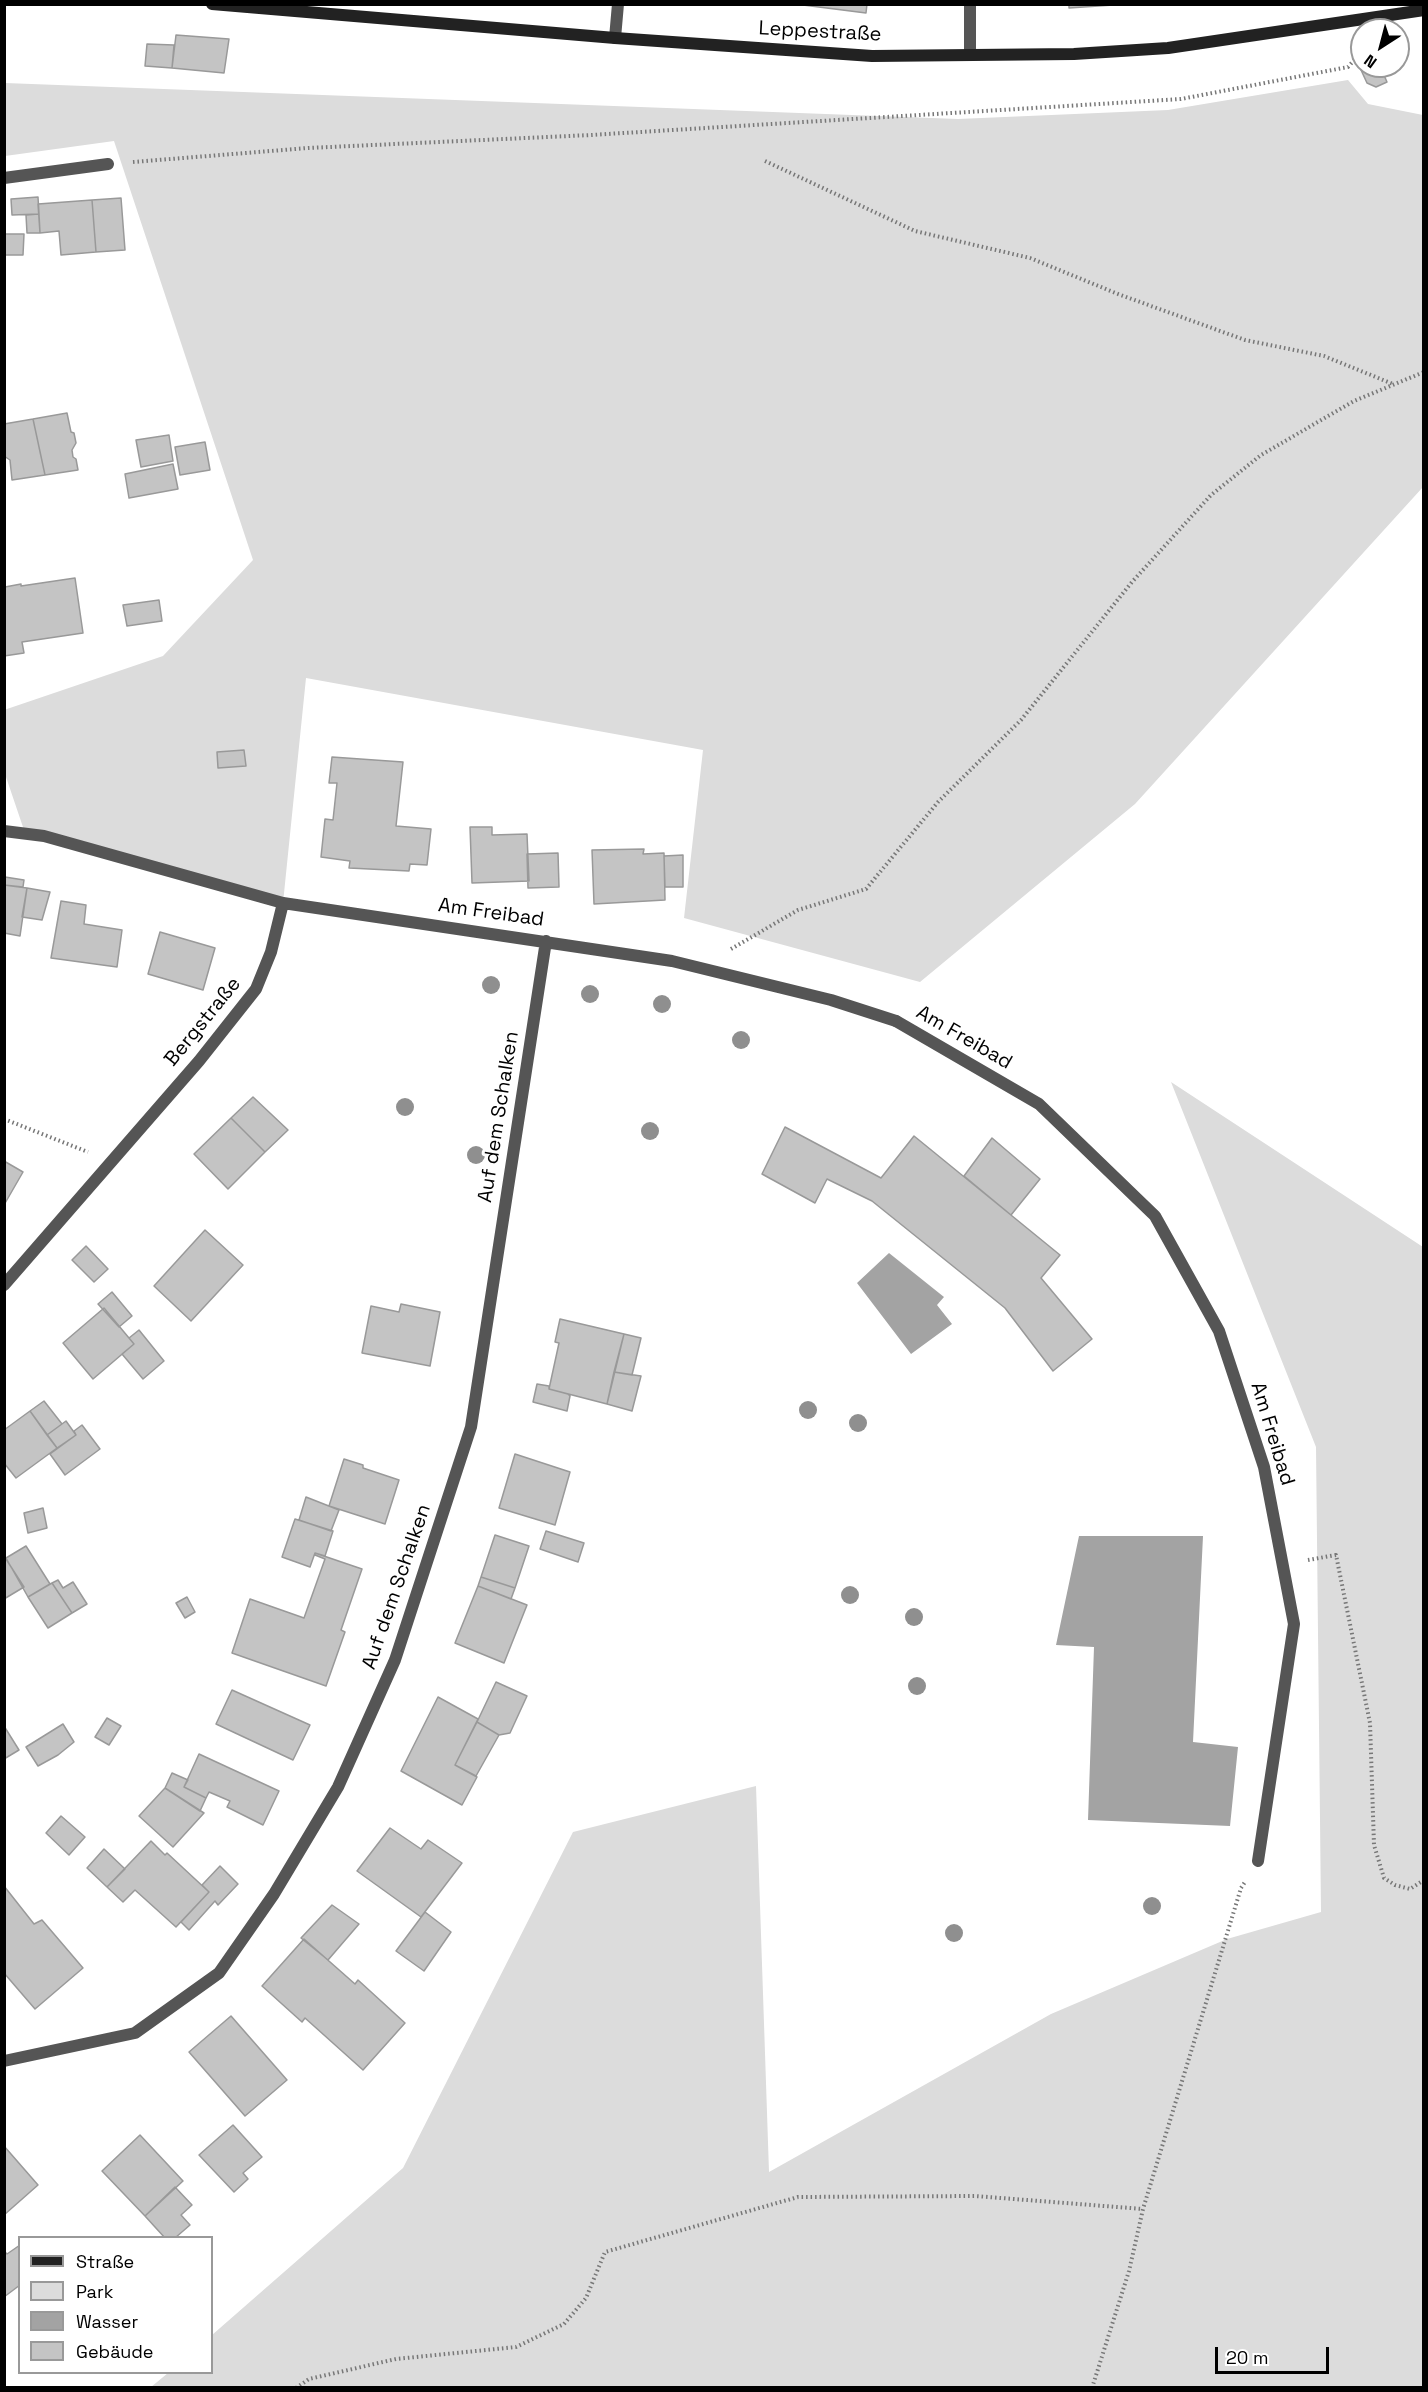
<!DOCTYPE html>
<meta charset="utf-8">
<style>
body{margin:0}
#map{position:relative;width:1428px;height:2392px;overflow:hidden;background:#fff;font-family:"Space Grotesk",sans-serif}
canvas{display:block}
.frame{position:absolute;inset:0;border:6px solid #000;pointer-events:none}
.legend{position:absolute;left:18px;top:2236px;width:195px;height:138px;box-sizing:border-box;background:#fff;border:2px solid #999;margin:0;padding:8px 10px;list-style:none;font-size:18px;color:#000}
.legend li{display:flex;align-items:center;gap:12px;height:30px}
.legend b{width:30px;border:2px solid #999}
.north{position:absolute;left:1350px;top:18px;width:60px;height:60px;box-sizing:border-box;background:#fff;border:2px solid #999;border-radius:50%;rotate:216deg;font-size:16px;font-weight:700;line-height:24px;text-align:center;color:#000}
.north::after{content:'';display:block;margin:auto;width:21px;height:27px;background:#000;clip-path:polygon(50% 0,100% 100%,50% 72%,0 100%)}
.scale{position:absolute;left:1215px;top:2347px;width:114px;height:27px;box-sizing:border-box;border:3px solid #000;border-top:0;padding-left:8px;font-size:18px;line-height:21px;white-space:nowrap;color:#000;-webkit-text-stroke:4px #fff;paint-order:stroke}
</style>
<div id="map">
<canvas width="1428" height="2392"></canvas>
<div class="frame"></div>
<ul class="legend">
<li><b style="height:8px;background:#222"></b>Straße</li>
<li><b style="height:16px;background:#dcdcdc"></b>Park</li>
<li><b style="height:16px;background:#a3a3a3"></b>Wasser</li>
<li><b style="height:16px;background:#c4c4c4"></b>Gebäude</li>
</ul>
<div class="north">N</div>
<div class="scale">20 m</div>
</div>
<script>
const c = document.querySelector('canvas').getContext('2d');
c.lineJoin = 'round';
function fill(path, color) { c.fillStyle = color; c.fill(path, 'evenodd'); }
function strokePath(path, color, width, dash) { c.strokeStyle = color; c.lineWidth = width; c.lineCap = dash ? 'butt' : 'round'; c.setLineDash(dash || []); c.stroke(path); }
function label(font, color, halo, rows, align = 'center') {
  c.font = font + ' "Space Grotesk",sans-serif'; c.lineWidth = 6; c.setLineDash([]); c.textBaseline = 'middle'; c.strokeStyle = halo; c.fillStyle = color; for (const [text, x, y, turn = 0] of rows) {
    c.save(); c.translate(x, y); c.rotate((+turn || 0) * Math.PI / 180); c.textAlign = isNaN(turn) ? turn : align; if (halo) c.strokeText(text, 0, 0); c.fillText(text, 0, 0); c.restore();
  }
}
fill(new Path2D(`
 M1348 80 1368 104 1423 115V487L1135 804 920 982 684 918 703 750 306 678 283 903 25 833 5 774 4 710 163 656 253 560 114 141 5 156V83L958 119 1168 110Z
 M1171 1082 1423 1247V2387H151L168 2373 212 2372V2335L403 2168 573 1832 756 1786 769 2172 1051 2014 1227 1939 1321 1912 1316 1447Z`), '#dcdcdc');
fill(new Path2D(`
 M889 1253 944 1297 937 1305 952 1324 911 1354 857 1283Z
 M1079 1536H1203L1193 1742 1238 1747 1230 1826 1088 1820 1094 1647 1056 1645Z`), '#a3a3a3');
const building = new Path2D(`
 M795 4H867L866 13Z
 M1069 4H1128L1069 8Z
 M176 35 229 39 224 73 172 68Z
 M147 44 174 45 172 68 145 66Z
 M1369 66H1380L1387 82 1376 87 1367 83 1361 70Z
 M38 197 39 214 12 215 11 199Z
 M121 198 125 250 96 252 92 200Z
 M92 200 96 252 61 255 59 231 40 233 38 204Z
 M39 214 40 233H27L26 215Z
 M4 234H24L23 255H4Z
 M67 413 71 432 74 433 76 443 72 450 73 457 76 459 78 470 45 475 33 419Z
 M33 419 45 475 12 480 10 460 4 456V424Z
 M169 435 173 461 141 467 136 440Z
 M205 442 210 470 180 475 175 447Z
 M173 464 178 489 129 498 125 474Z
 M75 578 83 633 22 642 24 653 4 656 5 587 21 584V586Z
 M159 600 162 621 127 626 123 605Z
 M244 750 246 766 218 768 217 752Z
 M332 757 403 762 396 826 431 829 427 865 410 864 409 871 349 868 350 861 321 857 325 819 333 820 337 783H329Z
 M470 827H492V835L527 834 529 881 472 883Z
 M644 849 643 854 664 853 665 900 594 904 592 850Z
 M558 853 559 887 528 888 527 854Z
 M683 855V887H665L664 856Z
 M5 877 24 880 23 887 4 885Z
 M4 885 27 888 20 936 4 933Z
 M27 888 50 892 42 920 22 917Z
 M61 901 86 905 84 924 122 930 117 967 51 958Z
 M160 932 215 948 203 990 148 974Z
 M253 1097 288 1130 265 1152 231 1118Z
 M231 1118 265 1152 228 1189 194 1154Z
 M785 1127 881 1178 914 1136 1060 1255 1041 1278 1092 1339 1053 1371 1005 1308 872 1201 827 1179 815 1203 762 1174Z
 M992 1138 1040 1179 1011 1215 964 1176Z
 M4 1161 23 1172 4 1205Z
 M205 1230 243 1265 191 1321 154 1286Z
 M86 1246 108 1269 94 1282 72 1260Z
 M112 1292 132 1316 119 1327 98 1304Z
 M401 1304 440 1312 430 1366 362 1353 371 1306 399 1312Z
 M104 1308 134 1344 93 1379 63 1343Z
 M560 1319 624 1334 607 1404 549 1389 559 1343 555 1342Z
 M139 1330 164 1361 143 1379 122 1354 134 1344 129 1338Z
 M624 1334 641 1338 632 1375 614 1372Z
 M614 1372 641 1376 632 1411 607 1404Z
 M537 1384 549 1386V1389L568 1394 570 1396 567 1411 533 1402Z
 M44 1401 62 1424 47 1435 30 1411Z
 M30 1411 57 1448 16 1478 4 1463V1430Z
 M66 1421 76 1435 57 1448 47 1435Z
 M82 1425 100 1449 65 1475 50 1454 76 1435 74 1431Z
 M515 1454 570 1472 555 1525 499 1508Z
 M344 1459 363 1465V1468L399 1480 385 1524 329 1506Z
 M306 1497 339 1510 331 1531 299 1520Z
 M43 1508 47 1528 28 1533 24 1513Z
 M295 1519 333 1531 325 1556 315 1553 310 1567 282 1557Z
 M546 1531 584 1543 578 1562 540 1549Z
 M495 1535 529 1546 515 1588 481 1577Z
 M26 1546 50 1584 28 1597 6 1558Z
 M315 1553 362 1569 341 1630 345 1632 326 1686 232 1653 250 1599 304 1618 325 1559 315 1555Z
 M4 1556 24 1587 4 1599Z
 M481 1577 515 1588 511 1599 478 1586Z
 M58 1580 63 1588 73 1582 87 1604 72 1613 52 1583Z
 M52 1583 72 1613 48 1628 28 1597Z
 M478 1586 527 1605 504 1663 455 1643Z
 M187 1597 195 1612 185 1618 176 1603Z
 M496 1682 527 1696 510 1733 499 1735 477 1722Z
 M232 1690 310 1725 293 1760 216 1724Z
 M438 1697 478 1719 455 1765 477 1777 462 1805 401 1771Z
 M107 1718 121 1726 109 1745 95 1737Z
 M477 1722 499 1735 476 1776 455 1765Z
 M63 1724 74 1742 58 1755 38 1766 26 1747Z
 M4 1726 19 1750 4 1759Z
 M199 1754 279 1791 263 1825 227 1807 230 1801 209 1792 206 1798 184 1787Z
 M172 1773 188 1780 184 1787 206 1798 200 1811 165 1788Z
 M165 1788 204 1813 173 1847 139 1816Z
 M61 1816 85 1837 69 1855 46 1833Z
 M390 1828 421 1849 428 1840 462 1863 421 1917 357 1871Z
 M151 1841 165 1855 167 1853 209 1892 176 1927 135 1890 123 1902 107 1887Z
 M104 1849 125 1869 107 1887 87 1868Z
 M220 1866 238 1884 218 1905 215 1901 189 1930 181 1922 209 1892 202 1885Z
 M4 1886 34 1924 42 1920 83 1968 35 2009 4 1973Z
 M332 1905 359 1924 328 1960 301 1938Z
 M425 1912 451 1932 424 1971 396 1951Z
 M304 1939 355 1984 358 1980 405 2023 363 2070 305 2018 302 2022 262 1986Z
 M231 2016 287 2080 245 2116 189 2052Z
 M233 2125 262 2157 243 2173 248 2179 234 2192 199 2155Z
 M140 2135 183 2181 145 2216 102 2171Z
 M4 2146 38 2185 4 2215Z
 M175 2187 192 2205 181 2215 190 2225 175 2238H165L145 2216Z
 M20 2245V2285L4 2297V2251L7 2254Z`);
fill(building, '#c4c4c4');
strokePath(building, '#999', 1.5);
strokePath(new Path2D(`
 M765 161 915 231 1030 258 1118 294 1245 340 1324 356 1393 384
 M133 162 308 148 591 135 1181 99 1348 67 1362 51
 M731 949 798 910 866 889 938 802 1021 720 1132 582 1211 495 1261 455 1354 401 1424 372
 M4 1119 88 1152
 M1308 1560 1336 1555 1370 1723 1374 1845 1384 1878 1395 1885 1410 1889 1424 1880
 M296 2388 309 2379 396 2359 516 2347 564 2324 586 2298 605 2252 798 2197 975 2196 1143 2209
 M1092 2388 1129 2271 1143 2209 1241 1888 1245 1882`), '#777', 4, [1.5, 3]);
strokePath(new Path2D(`
 M615 38 618 4
 M896 1021 1039 1104 1155 1216 1219 1331 1264 1467 1294 1624 1258 1861`), '#555', 12);
strokePath(new Path2D(`
 M970 4V54
 M4 178 108 164
 M4 831 44 836 283 903 672 961 831 1000 896 1021
 M4 1285 199 1061 256 989 271 952 283 903
 M4 2061 135 2033 219 1973 274 1894 338 1787 395 1660 471 1427 546 941`), '#555', 12);
strokePath(new Path2D(`
 M212 4 615 38 872 56 1074 54 1168 48 1424 10`), '#222', 12);
c.fillStyle = '#8f8f8f';
for (const [x, y] of [
 [491,985],
 [590,994],
 [662,1004],
 [741,1040],
 [405,1107],
 [650,1131],
 [476,1155],
 [808,1410],
 [858,1423],
 [850,1595],
 [914,1617],
 [917,1686],
 [1152,1906],
 [954,1933]
]) { c.beginPath(); c.arc(x, y, 9, 0, 2 * Math.PI); c.fill(); }
label('20px', '#000', '#fff', [
 ["Leppestraße",820,32,3],
 ["Am Freibad",491,913,8],
 ["Bergstraße",203,1022,-51],
 ["Am Freibad",964,1038,30],
 ["Auf dem Schalken",499,1117,-81],
 ["Am Freibad",1272,1434,73],
 ["Auf dem Schalken",397,1587,-71]
]);
</script>
